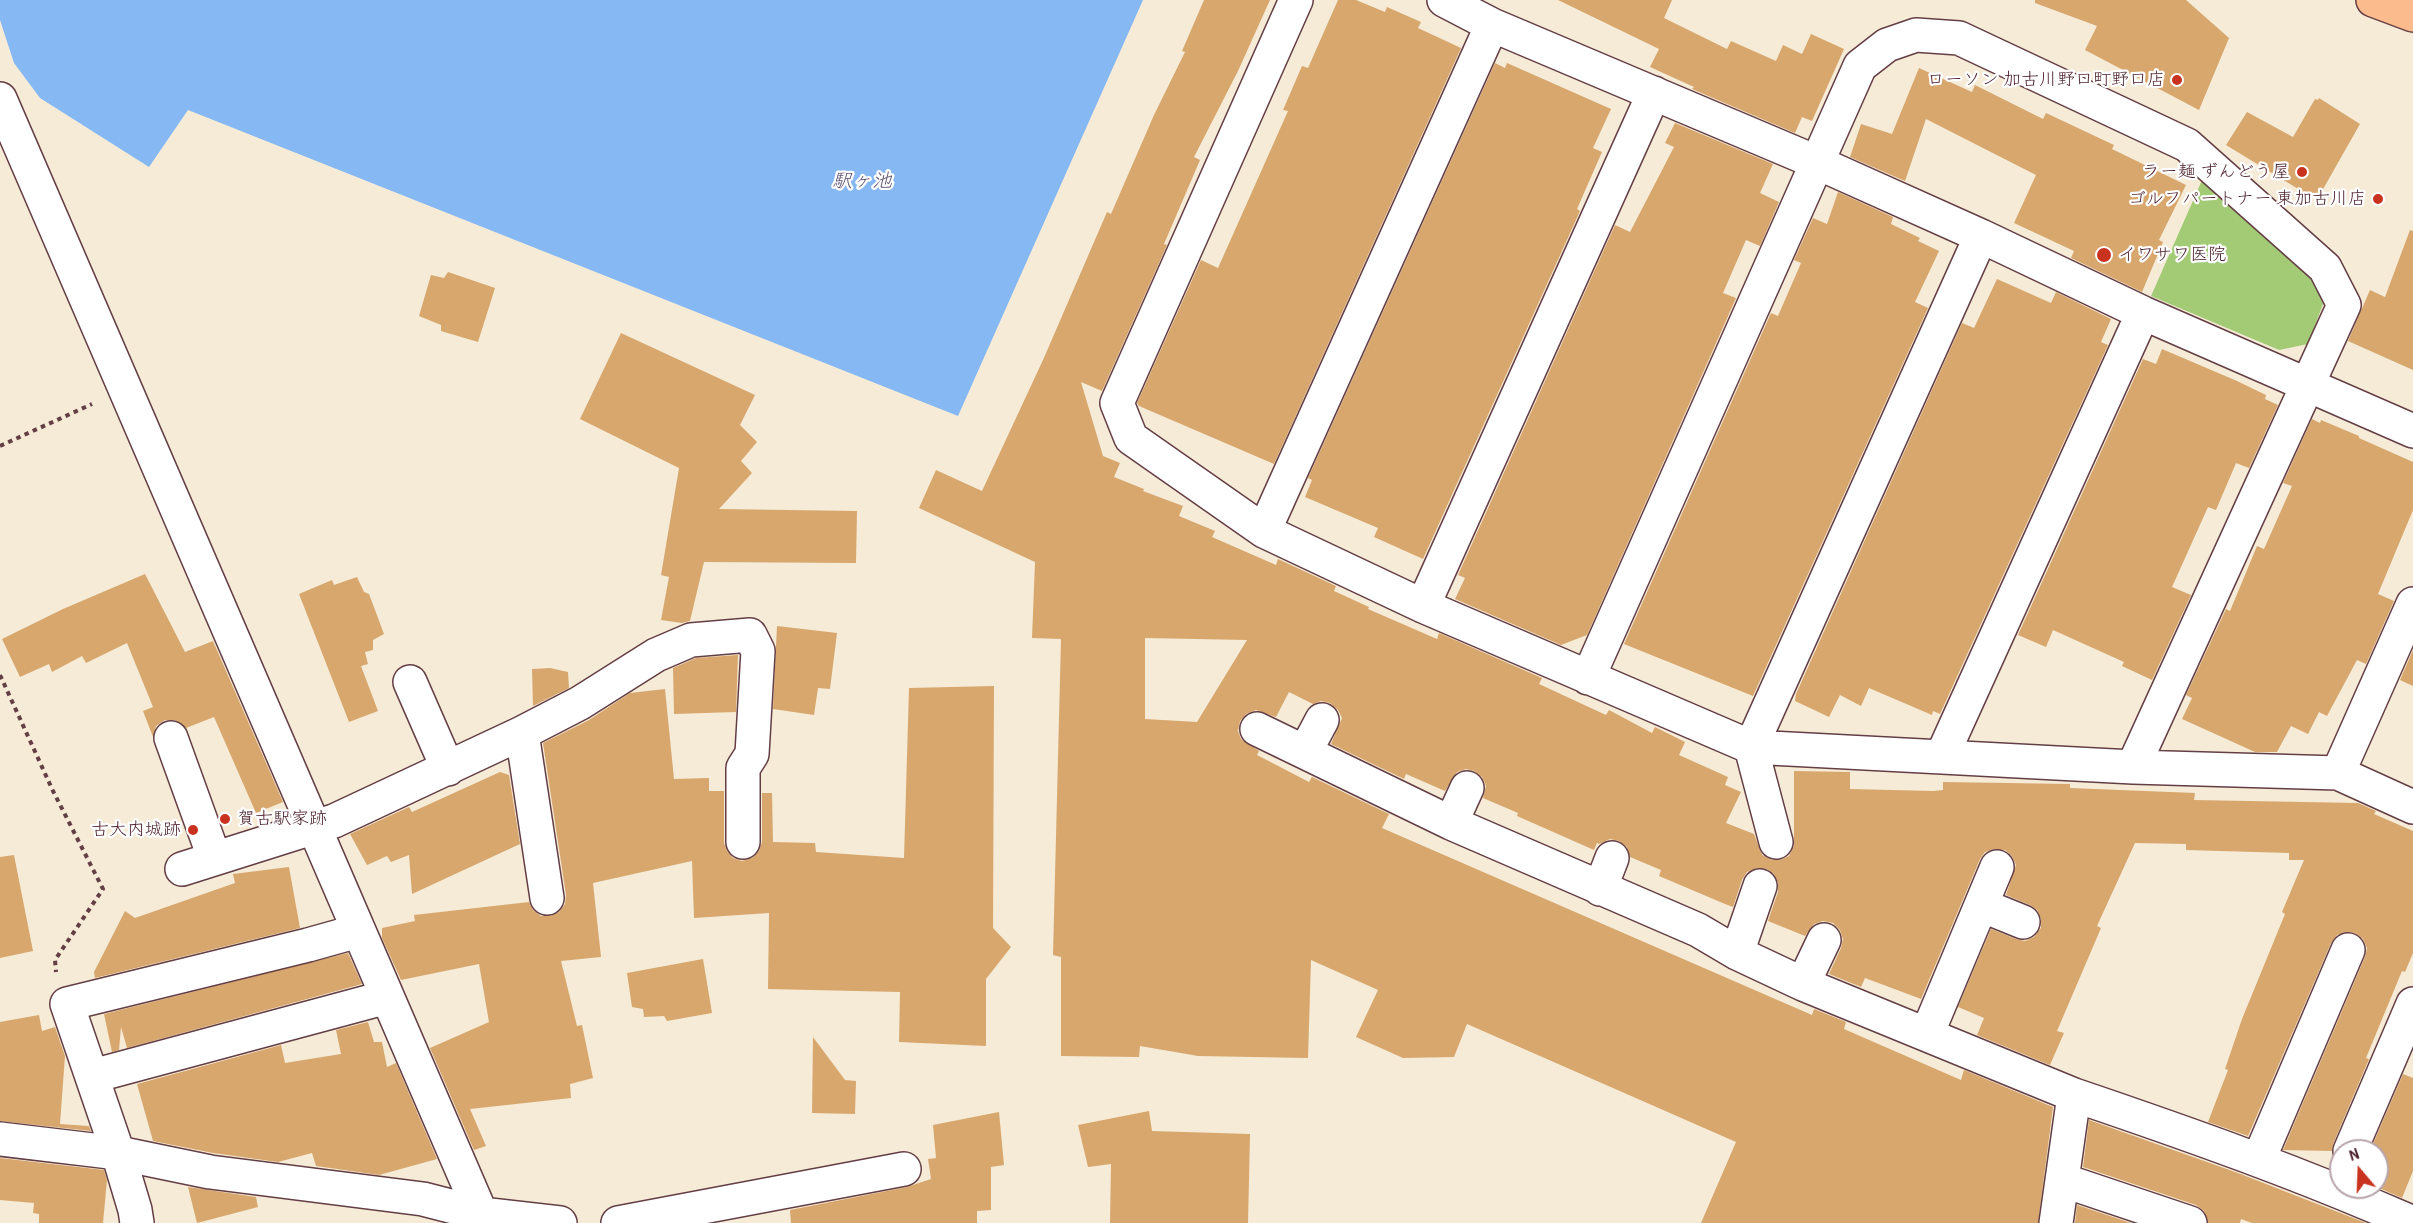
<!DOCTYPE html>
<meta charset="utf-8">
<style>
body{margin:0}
#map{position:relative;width:2413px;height:1223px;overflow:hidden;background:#f5ebd7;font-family:"Patrick Hand",sans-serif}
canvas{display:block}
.north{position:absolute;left:2329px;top:1139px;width:60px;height:60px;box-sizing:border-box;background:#fff;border:2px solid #b7a5aa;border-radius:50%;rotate:341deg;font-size:16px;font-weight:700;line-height:24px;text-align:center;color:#4a1f2b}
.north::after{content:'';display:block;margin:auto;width:21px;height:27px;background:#c8321e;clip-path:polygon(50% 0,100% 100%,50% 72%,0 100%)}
</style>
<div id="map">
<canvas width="2413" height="1223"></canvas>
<div class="north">N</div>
</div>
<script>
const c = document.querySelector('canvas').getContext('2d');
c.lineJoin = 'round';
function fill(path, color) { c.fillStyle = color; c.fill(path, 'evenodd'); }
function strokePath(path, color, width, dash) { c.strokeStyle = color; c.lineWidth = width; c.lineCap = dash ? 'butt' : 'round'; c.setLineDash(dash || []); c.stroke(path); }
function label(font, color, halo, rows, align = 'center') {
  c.font = font + ' "Patrick Hand","Klee One",sans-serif'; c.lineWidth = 4.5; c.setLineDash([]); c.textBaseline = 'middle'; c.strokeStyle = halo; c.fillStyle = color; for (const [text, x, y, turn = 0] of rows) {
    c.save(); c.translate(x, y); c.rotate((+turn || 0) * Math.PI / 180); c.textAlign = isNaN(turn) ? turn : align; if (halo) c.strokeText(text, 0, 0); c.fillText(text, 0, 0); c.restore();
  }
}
fill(new Path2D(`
 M2203 178 2291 252 2326 296 2308 344 2279 350 2151 296Z`), '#a3cb76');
fill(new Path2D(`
 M0 0H1143L958 416 188 110 149 167 40 98 14 63 0 20Z`), '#86b9f4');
fill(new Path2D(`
 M1204 0H1270L1238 71 1194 157 1200 160 1164 244 1167 245 1102 391 1081 382 1103 456 1120 463 1114 477 1144 489 1143 491 1183 506 1179 516 1215 531 1212 537 1276 565 1278 559 1336 586 1334 591 1369 607 1368 609 1437 639 1439 633 1542 678 1539 684 1606 715 1609 710 1652 733 1655 727 1685 742 1679 755 1728 777 1725 785 1741 792 1726 823 1754 834 1762 855 1772 860H1780L1789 856 1794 846V771L1850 772V789L1934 791 1943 790V782L2070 784V788L2195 793 2194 800 2358 803 2376 811 2374 814 2413 831V953L2405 972 2402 971 2366 1058 2369 1059 2333 1144 2332 1151 2283 1150 2365 957 2367 948 2363 939 2355 933 2345 932 2337 935 2331 943 2248 1136 2208 1122 2228 1070 2225 1069 2242 1019 2285 914 2282 912 2304 860H2289V853L2186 850V844L2135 843 2097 926 2101 928 2057 1031 2064 1033 2050 1065 1977 1035 1984 1018 1958 1007 1991 929 2016 939 2025 941 2034 937 2041 928V919L2037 910 2030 905 2006 895 2016 865 2012 856 2005 850 1994 849 1985 852 1980 859 1921 999 1865 978 1861 987 1829 974 1841 948 1843 939 1840 930 1833 923 1823 921 1814 924 1805 936 1768 921 1778 892V883L1774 874 1767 869 1757 868 1747 872 1742 880 1733 907 1725 904 1659 876 1661 870 1630 857 1627 847 1619 841 1610 839 1599 844 1597 843 1594 850 1517 816 1518 813 1483 798 1486 786 1482 777 1474 771 1466 769 1457 772 1445 791 1406 774 1404 779 1331 744 1342 718 1338 710 1330 703 1321 701 1313 704 1289 692 1276 717 1256 710 1246 714 1240 721 1238 731 1241 739 1259 751 1257 755 1309 782 1312 777 1389 814 1382 828 1812 1015 1814 1009 1846 1022 1844 1029 1961 1080 1964 1070 2053 1107 2038 1223H1701L1736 1142 1467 1024 1454 1057 1403 1058 1356 1037 1378 990 1311 960 1308 1058 1198 1056 1140 1046 1139 1057 1061 1056V957L1053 955 1061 639 1032 638 1035 562 919 508 936 470 982 491 1043 360 1107 212 1111 214 1154 115 1185 52 1182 51ZM1145 638 1247 640 1197 722 1145 719Z
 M1338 0H1356L1385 12 1387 7 1421 22 1418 28 1461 48 1274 464 1139 406 1137 403 1201 260 1218 268 1288 111 1283 110 1302 66 1308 68Z
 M1558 0H1672L1664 18 1727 49 1731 41 1776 61 1783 45 1802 54 1811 34 1844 49 1812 121 1802 117 1795 133 1692 89 1694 87 1650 67 1659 49Z
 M2035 0H2186L2229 38 2199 110 2085 50 2097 26 2035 3Z
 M1495 63 1505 68 1507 63 1611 109 1593 148 1602 152 1577 209 1580 211 1423 559 1374 537 1378 528 1305 497 1312 480 1308 478Z
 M1919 68 1972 92 1975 85 2043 119 2046 113 2114 145 2112 149 2186 185 2159 240 2163 242 2142 292 2071 258 2074 251 2014 223 2036 175 1926 119 1905 181 1850 157 1861 124 1892 134Z
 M2319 98 2360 124 2318 198 2315 196 2313 198 2226 145 2247 112 2293 137 2315 99 2318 100Z
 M1675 123 1773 164 1760 193 1779 202 1760 246 1746 240 1723 293 1736 298 1587 635 1561 645 1455 599 1465 578 1458 575 1615 225 1630 232 1674 147 1665 143Z
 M1838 192 1893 217 1891 224 1920 238 1918 241 1939 251 1915 302 1928 308 1753 696 1624 644 1771 313 1778 316 1801 263 1794 260 1813 218 1827 224Z
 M2410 230 2413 231V370L2348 341 2370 290 2385 297Z
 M448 272 495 288 478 342 441 331V325L419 316 431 275 444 278Z
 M1997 279 2051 303 2056 292 2111 319 2101 342 2108 345 1940 714 1933 711 1932 715 1869 688 1861 706 1840 695 1829 717 1795 701 1796 694 1962 323 1974 328Z
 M621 333 755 395 740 425 757 442 741 461 752 473 719 509 857 511 856 563 704 562 690 621 682 623 661 620 669 577 661 575 679 468 580 419Z
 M2162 349 2237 381 2266 395 2265 399 2278 405 2249 468 2236 463 2216 510 2208 507 2172 587 2191 595 2152 680 2122 666 2124 662 2053 630 2046 647 2018 635 2143 359 2156 364Z
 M2312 419 2320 423 2321 420 2359 436V438L2413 462V510L2378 594 2394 601 2366 664 2357 660 2327 716 2319 712 2308 734 2291 726 2277 752H2255L2182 719 2192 698 2186 695 2226 609 2230 611 2257 546 2264 549 2292 486 2283 483Z
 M145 574 185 652 213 641 283 802 256 813 214 717 186 728 175 720H165L156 726 153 737 143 711 153 707 127 643 86 663 82 656 52 672 49 664 20 677 2 639 63 609Z
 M357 577 364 592 369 594 384 634 373 640V650L365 652 368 664 361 666 378 711 349 722 299 594 332 580 334 585Z
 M777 626 837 633 830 689 818 688 814 715 773 709Z
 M2413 650V686L2400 680Z
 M738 655 736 712 674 714 673 668 696 658Z
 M550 668 568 672 569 688 533 706 532 669Z
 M994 686 993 928 1011 947 986 979V1046L899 1042 900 992 768 989 769 913 694 918 692 861 593 883 601 957 561 961 577 1026 582 1025 593 1078 570 1084 571 1098 470 1109 486 1146 474 1150 430 1048 489 1022 479 964 401 980 382 938V928L415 921 414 915 529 902 533 910 541 916H550L559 912 565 904 566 895 543 743 589 720 630 693 665 689 674 779 709 778V791H724V843L727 851 733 858 742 861 752 858 759 851 762 842V793H772L773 842 815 843 816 852 904 858 909 688Z
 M500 772 509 775 520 844 412 894 409 855 391 862 387 856 367 865 350 834 409 807 412 812Z
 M14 855 33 951 0 958V857Z
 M289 867 300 928 95 978 94 972 125 911 135 918 235 883 233 874Z
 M348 953 362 984 127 1048 121 1027 119 1050 112 1052 104 1014Z
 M703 959 712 1013 667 1021 664 1016 644 1017 643 1009 632 1007 627 973Z
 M39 1015 42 1031 55 1027 65 1056 60 1124 89 1126 91 1131 0 1121V1022Z
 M368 1022 374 1042H382L387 1067 396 1063 437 1159 379 1175 316 1166 312 1153 278 1162 213 1153 153 1141 137 1084 281 1045 285 1063 341 1054 336 1030Z
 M813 1037 845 1080 856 1081 855 1114 812 1113Z
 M2403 1074 2413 1078V1171L2402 1198 2377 1187V1151H2370Z
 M1149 1111 1152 1131 1250 1134 1248 1223H1110L1111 1164 1088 1167 1078 1125Z
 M999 1112 1004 1165 991 1167V1210L977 1211V1223H791L790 1210 907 1187 931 1179 928 1159 936 1158 933 1125Z
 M2089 1120 2238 1173 2366 1223H2252L2241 1219 2240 1223H2208L2204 1211 2196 1205 2083 1167Z
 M0 1158 104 1170 107 1180 103 1223H39V1214L33 1213 34 1203 0 1200Z
 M188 1187 256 1197 258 1207 197 1223Z
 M2077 1205 2131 1223H2075Z`), '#d8a76d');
const minor = new Path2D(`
 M1296 0 1117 403 1131 438 1264 531 1423 606 1751 747 2133 767 2338 773 2413 807
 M1444 0 1492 25 1816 162 1981 236 2143 313 2413 431
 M0 99 485 1223
 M1264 531 1492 25
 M1423 606 1654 93
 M1588 678 1860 66 1887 45 1916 35 1959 38 2187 145 2325 268 2344 305 2133 767
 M410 682 448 769
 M1257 729 1451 823 1698 930 1737 953 1803 984 2074 1095
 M522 733 580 703 656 655 691 640 750 635 758 651 752 754 743 768V842
 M171 738 214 857
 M1305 752 1322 720
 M1942 756 2143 313
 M2338 773 2413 604
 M1451 823 1467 788
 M1776 842 1751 747 1981 236
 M182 869 334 821 522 733 547 898
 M1600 889 1612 858
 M1981 905 2023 922
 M1737 953 1760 886
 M1803 984 1824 940
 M1927 1034 1997 867
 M93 1076 387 997
 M0 1139 118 1153 210 1172 423 1199 481 1214 560 1223
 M2350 1151 2413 1004
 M2259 1159 2348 950
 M2062 1180 2190 1223
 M137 1223 135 1210 118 1153 67 1004 308 945 358 931
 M618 1223 904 1169
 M2056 1223 2074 1095C2189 1134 2302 1174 2413 1223`);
const highway = new Path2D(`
 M2373 0 2413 15`);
strokePath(minor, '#643e45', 36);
strokePath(highway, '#643e45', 36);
strokePath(new Path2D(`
 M0 446 92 404
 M0 675 53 791 103 889 55 960 56 972`), '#643e45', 4, [4.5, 4.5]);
strokePath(minor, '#fff', 33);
strokePath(highway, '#fbbb8c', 33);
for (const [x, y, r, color] of [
 [2177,80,6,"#c8321e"],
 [2302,172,6,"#c8321e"],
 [2378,199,6,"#c8321e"],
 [2104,255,8,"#c8321e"],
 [225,819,6,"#c8321e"],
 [193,830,6,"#c8321e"]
]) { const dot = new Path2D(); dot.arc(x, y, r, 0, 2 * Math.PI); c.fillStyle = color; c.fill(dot); strokePath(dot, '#fff', 2); }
label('18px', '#4a1f2b', '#fff', [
 ["ローソン 加古川野口町野口店",2165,80],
 ["ラー麺 ずんどう屋",2290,172],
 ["ゴルフパートナー 東加古川店",2366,199],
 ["イワサワ医院",2118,255,"left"],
 ["賀古駅家跡",237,819,"left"],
 ["古大内城跡",181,830]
], 'right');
label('italic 20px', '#5f5571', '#fff', [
 ["駅ヶ池",862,182]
]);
</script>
